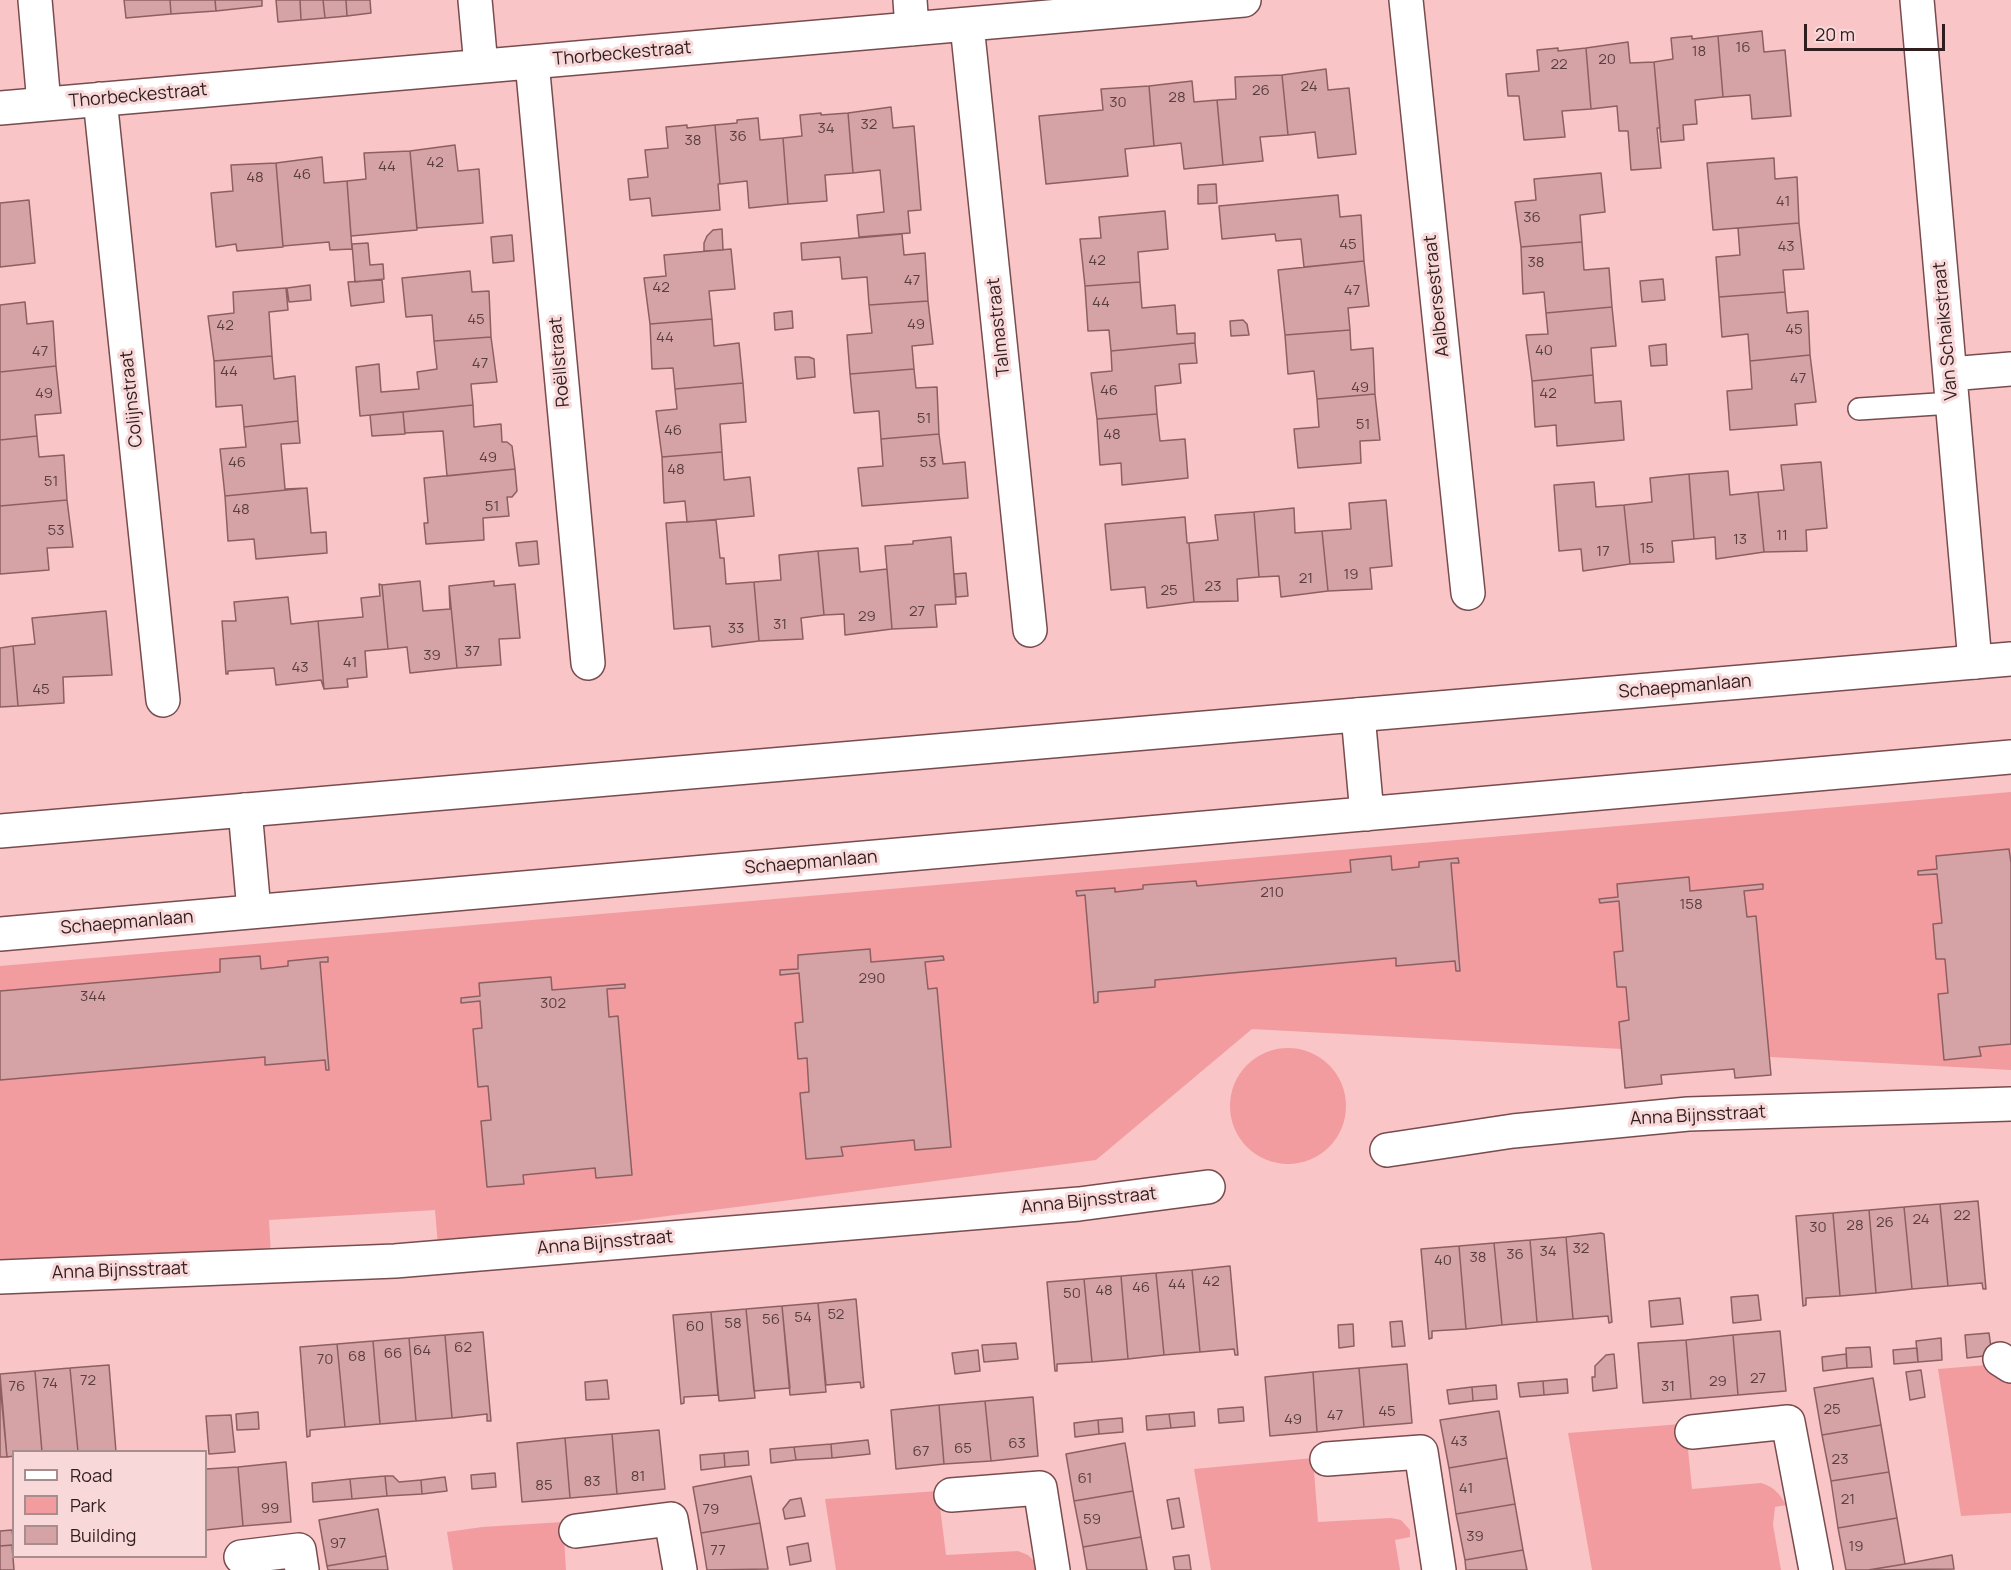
<!DOCTYPE html>
<meta charset="utf-8">
<style>
body{margin:0}
#map{position:relative;width:2011px;height:1570px;overflow:hidden;background:#f9c5c7;font-family:Manrope,sans-serif}
canvas{display:block}
.legend{position:absolute;left:12px;top:1450px;width:195px;height:108px;box-sizing:border-box;background:#f8d8d9;border:2px solid #a88d8e;margin:0;padding:8px 10px;list-style:none;font-size:18px;color:#301d1e}
.legend li{display:flex;align-items:center;gap:12px;height:30px}
.legend b{width:30px;border:2px solid #a88d8e}
.scale{position:absolute;left:1804px;top:24px;width:141px;height:27px;box-sizing:border-box;border:3px solid #301d1e;border-top:0;padding-left:8px;font-size:18px;line-height:21px;white-space:nowrap;color:#301d1e;-webkit-text-stroke:4px #f8d8d9;paint-order:stroke}
</style>
<div id="map">
<canvas width="2011" height="1570"></canvas>
<ul class="legend">
<li><b style="height:8px;background:#fff"></b>Road</li>
<li><b style="height:16px;background:#f29ca0"></b>Park</li>
<li><b style="height:16px;background:#d5a3a5"></b>Building</li>
</ul>
<div class="scale">20 m</div>
</div>
<script>
const c = document.querySelector('canvas').getContext('2d');
c.lineJoin = 'round';
function fill(path, color) { c.fillStyle = color; c.fill(path, 'evenodd'); }
function strokePath(path, color, width, dash) { c.strokeStyle = color; c.lineWidth = width; c.lineCap = dash ? 'butt' : 'round'; c.setLineDash(dash || []); c.stroke(path); }
function label(font, color, halo, rows, align = 'center') {
  c.font = font + ' Manrope,sans-serif'; c.lineWidth = 6; c.setLineDash([]); c.textBaseline = 'middle'; c.strokeStyle = halo; c.fillStyle = color; for (const [text, x, y, turn = 0] of rows) {
    c.save(); c.translate(x, y); c.rotate((+turn || 0) * Math.PI / 180); c.textAlign = isNaN(turn) ? turn : align; if (halo) c.strokeText(text, 0, 0); c.fillText(text, 0, 0); c.restore();
  }
}
fill(new Path2D(`
 M2011 792V1070L1252 1029 1096 1160 438 1246 435 1210 269 1220 271 1256 0 1259V966Z
 M1230 1106a58 58 0 1 1 116 0a58 58 0 1 1-116 0Z
 M1999 1364 2011 1375V1513L1961 1516 1938 1369Z
 M1681 1424 1686 1430 1692 1489 1761 1483C1774 1487 1779 1493 1786 1505L1775 1507 1773 1525 1781 1570H1592L1568 1433Z
 M1313 1458 1318 1522 1391 1518 1401 1520 1410 1530V1537L1395 1540 1400 1570H1211L1194 1469Z
 M938 1491 946 1555 1018 1551 1028 1555 1036 1563V1570H836L825 1499Z
 M563 1522 566 1570H453L447 1532 482 1527Z`), '#f29ca0');
const building = new Path2D(`
 M124 0H170L171 14 126 18Z
 M170 0H215L216 11 171 14Z
 M215 0H262V6L216 11Z
 M276 0H300L301 20 278 22Z
 M300 0H323L325 18 301 20Z
 M323 0H346L347 16 325 18Z
 M346 0H370L371 13 347 16Z
 M1762 31 1764 52 1785 50 1791 116 1752 119 1750 95 1723 97 1718 36Z
 M1692 36V39L1718 36 1723 97 1695 100 1697 124 1683 125 1684 140 1661 142 1654 62 1673 59 1671 38Z
 M1628 42 1630 63 1654 62 1660 128H1657L1661 168 1631 170 1628 131H1619L1617 106 1591 109 1586 48Z
 M1558 48V51L1586 48 1591 109 1562 111 1565 137 1524 140 1519 96H1508L1506 74 1539 71 1537 50Z
 M1326 69 1328 90 1349 88 1356 154 1318 158 1315 132 1288 135 1282 75Z
 M1282 75 1288 135 1260 137 1263 161 1223 165 1217 100 1236 99 1235 77Z
 M1192 81 1194 102 1217 100 1223 165 1184 169 1181 143 1154 146 1149 86Z
 M1149 86 1154 146 1125 149 1128 176 1046 184 1039 116 1103 110 1101 89Z
 M891 107 893 128 914 126 921 210 908 211 910 233 859 237 857 215 884 212 880 170 853 173 848 113Z
 M821 113V115L848 113 853 173 825 175 827 201 788 204 783 138 802 136 800 115Z
 M758 118 760 140 783 138 788 204 749 208 747 181 720 184 715 125 737 123V120Z
 M687 125V128L715 125 720 184H718L720 210 652 216 650 198 630 200 628 179 648 177 645 150 668 148 666 127Z
 M455 145 458 171 479 169 483 223 417 228 410 151Z
 M410 151 417 230 351 236 347 181 366 179 364 153Z
 M322 157 324 183 347 181 352 249 330 250 329 242 283 246 276 163Z
 M1774 158 1775 179 1797 177 1799 223 1713 230 1707 163Z
 M276 163 283 247 237 251 236 244 216 247 211 193 233 191 231 165Z
 M1601 173 1605 212 1580 215 1582 242 1521 247 1515 202 1536 200 1534 179Z
 M1216 184 1217 203 1198 204V185Z
 M1338 195 1340 217 1361 215 1364 261 1304 267 1301 239 1276 241 1275 234 1222 239 1219 206Z
 M29 200 35 263 0 267V203Z
 M1165 211 1168 249 1138 252 1140 282 1085 286 1080 239 1101 238 1099 217Z
 M1799 223 1804 269 1783 270 1785 292 1719 297 1716 257 1740 255 1738 228Z
 M722 229 723 250 704 251V243L707 236 713 230Z
 M902 234 904 255 925 253 928 301 869 305 867 277 842 279 840 257 802 260 801 243Z
 M512 235 514 261 493 263 491 237Z
 M1582 242 1584 270 1609 268 1612 307 1546 313 1544 292 1523 294 1521 247Z
 M368 243 370 265 383 264 384 279 355 282 352 244Z
 M731 249 735 289 709 291 712 319 650 324 644 278 666 276 664 255Z
 M1364 261 1369 306 1348 308 1350 330 1285 335 1278 270Z
 M470 271 472 292 489 291 491 337 434 341 432 315 406 317 402 278Z
 M1663 279 1665 300 1642 302 1640 281Z
 M382 280 384 302 351 306 348 282Z
 M1140 282 1142 308 1175 305 1177 334 1195 333V343L1111 351 1109 330 1088 331 1085 286Z
 M310 285 311 300 289 302 287 288Z
 M286 288 288 310 269 312 272 356 214 361 208 316 234 313 233 292Z
 M1785 292 1787 313 1808 311 1810 355 1750 361 1748 334 1722 337 1719 297Z
 M928 301 933 344 912 346 914 369 850 374 847 335 872 333 869 305Z
 M25 302 27 324 53 321 56 366 0 372V305Z
 M1612 307 1616 346 1591 348 1593 375 1532 381 1526 335 1548 334 1546 313Z
 M792 311 793 328 775 330 774 313Z
 M712 319 714 346 739 343 743 383 675 389 673 368 652 369 650 324Z
 M1243 320 1247 324 1249 335 1231 336 1230 321Z
 M1350 330 1351 350 1373 348 1375 394 1317 399 1314 371 1288 374 1285 335Z
 M491 337 497 382 471 384 473 405 360 416 356 367 379 364 381 392 419 389 417 372 437 369 434 341Z
 M1195 343 1197 363 1179 364 1181 383 1155 386 1157 414 1097 419 1091 373 1112 371 1111 351Z
 M1666 344 1667 365 1651 366 1649 346Z
 M1810 355 1816 402 1795 404 1797 425 1730 430 1727 391 1752 389 1750 361Z
 M272 356 274 379 295 376 298 421 244 427 242 405 216 407 214 361Z
 M795 357H809L814 359 815 377 797 379Z
 M56 366 61 413 35 415 37 436 0 440V372Z
 M914 369 916 388 937 387 939 434 881 439 879 411 854 413 850 374Z
 M1593 375 1595 403 1621 401 1624 440 1557 446 1556 425 1535 427 1532 381Z
 M743 383 746 422 720 424 722 452 662 457 656 411 677 409 675 389Z
 M1375 394 1380 440 1360 441 1361 463 1298 468 1294 429 1319 427 1317 399Z
 M473 405 474 427 501 424 502 442H507L512 446 515 469 447 476 443 431 405 433 403 412Z
 M403 412 405 434 372 436 370 415Z
 M1157 414 1160 441 1185 439 1188 478 1122 485 1121 463 1100 465 1097 419Z
 M298 421 300 443 281 444 285 489 307 488 225 496 220 449 246 447 244 427Z
 M939 434 943 464 965 462 968 498 862 506 858 468 883 466 881 439Z
 M37 436 39 457 64 455 67 500 0 506V440Z
 M722 452 724 480 750 477 754 516 687 522 685 501 664 503 662 457Z
 M1821 462 1827 528 1806 530 1807 551 1764 552 1758 492 1784 490 1781 465Z
 M515 469 517 491 512 497H507L509 516 483 518 484 540 426 544 424 523H428L424 478Z
 M1728 471 1730 495 1758 492 1764 552 1716 559 1715 537 1694 539 1689 474Z
 M1689 474 1694 539 1672 541 1674 562 1630 564 1624 505 1652 502 1650 478Z
 M1594 482 1596 507 1624 505 1630 564 1583 571 1581 549 1559 551 1554 485Z
 M307 488 311 533 326 532 327 553 256 559 254 539 228 541 225 496Z
 M67 500 73 547 47 548 49 570 0 574V506Z
 M1386 500 1392 566 1370 568 1372 589 1328 591 1322 531 1351 529 1349 503Z
 M1294 508 1295 533 1322 531 1328 591 1281 597 1279 576 1259 577 1254 512Z
 M1254 512 1259 577 1237 579 1238 601 1194 602 1189 543 1218 540 1215 515Z
 M1185 517 1187 543H1189L1194 602 1147 608 1145 587 1111 590 1105 524Z
 M716 520 720 558H724L726 584 754 582 759 641 712 647 710 626 674 629 666 523Z
 M951 537 956 604 935 605 937 627 892 629 885 546 913 544V541Z
 M537 541 539 564 519 566 516 543Z
 M858 548 860 572 887 569 892 629 845 635 844 614 824 615 818 551Z
 M818 551 824 615 801 618 803 639 759 641 754 582 781 580 779 555Z
 M966 573 968 596 956 597 954 574Z
 M420 581 423 611 450 609 449 586 457 668 410 673 407 647 388 649 382 585Z
 M494 581V586L515 584 520 638 499 639 501 665 457 668 449 586Z
 M379 584 382 585 388 649 365 651 367 677 347 679 348 687 324 689 318 621 363 617 361 598 380 596Z
 M288 597 291 624 318 621 324 689 321 680 276 685 274 668 228 671V674H226L222 621H236L234 602Z
 M106 611 112 675 63 677 64 703 18 706 13 646 35 644 32 618Z
 M13 646 18 706 0 707V648Z
 M2009 849 2011 863V1044L1979 1047 1981 1056 1944 1060 1938 994 1948 993 1945 959H1936L1933 924 1942 923 1937 874 1918 875V871L1937 869 1936 856Z
 M1391 856 1392 870 1419 867V862L1458 858 1459 863H1451L1460 971H1456L1455 961 1396 966V958L1155 980V987L1098 992V1002L1094 1003 1085 895 1077 896 1076 891 1115 888V892L1143 889V885L1196 881 1197 886 1351 872 1350 860Z
 M1689 877 1690 891 1763 884V889L1744 891 1747 917 1756 916 1771 1075 1735 1078 1734 1069 1661 1075 1662 1084 1625 1088 1619 1022 1629 1020 1626 987H1617L1614 952 1623 951 1619 901 1600 903 1599 899 1618 897 1617 884Z
 M870 949 871 962 943 956 944 960 925 962 928 989 937 988 951 1147 915 1150 914 1140 841 1147 843 1156 806 1159 800 1093 809 1092 807 1058 798 1059 795 1023 803 1022 799 973 780 975V970L798 969V955Z
 M260 956 261 969 288 966V961L328 957V962H320L329 1070H326L325 1060 265 1065V1057L0 1080V991L220 972V959Z
 M551 977 552 990 625 984V988L607 989 609 1017 618 1016 632 1175 596 1178 595 1168 523 1175 524 1184 487 1187 481 1121 491 1120 488 1086 478 1087 473 1029 482 1028 480 1001 461 1003V998L480 996 479 983Z
 M1978 1201 1986 1289H1983L1982 1283 1948 1286 1940 1204Z
 M1940 1204 1948 1286 1912 1289 1904 1207Z
 M1904 1207 1912 1289 1876 1293 1869 1210Z
 M1869 1210 1876 1293 1840 1296 1833 1213Z
 M1833 1213 1840 1296 1806 1298V1305L1803 1306 1796 1216Z
 M1601 1233 1604 1234 1612 1322 1609 1323 1608 1316 1573 1319 1566 1237Z
 M1566 1237 1573 1319 1537 1322 1530 1240Z
 M1530 1240 1537 1322 1502 1325 1494 1243Z
 M1494 1243 1502 1325 1466 1329 1459 1246Z
 M1459 1246 1466 1329 1432 1331V1338L1429 1339 1421 1249Z
 M1230 1266 1238 1355H1235L1234 1349 1200 1352 1192 1270Z
 M1192 1270 1200 1352 1164 1355 1156 1273Z
 M1156 1273 1164 1355 1128 1359 1121 1276Z
 M1121 1276 1128 1359 1092 1362 1084 1279Z
 M1084 1279 1092 1362 1057 1364V1371H1055L1047 1282Z
 M1758 1295 1761 1320 1733 1323 1731 1297Z
 M1680 1298 1683 1324 1651 1327 1649 1301Z
 M856 1299 864 1387 861 1388 860 1382 826 1385 818 1303Z
 M818 1303 826 1392 790 1395 782 1306Z
 M782 1306 790 1388 754 1391 746 1309Z
 M746 1309 755 1398 719 1401 711 1312Z
 M711 1312 718 1395 684 1397V1403L681 1404 673 1315Z
 M1402 1321 1405 1346 1392 1347 1390 1322Z
 M1353 1324 1354 1346 1339 1348 1338 1325Z
 M1780 1331 1786 1391 1738 1395 1733 1335Z
 M483 1332 491 1421H487V1414L452 1418 445 1335Z
 M1989 1333 1992 1355 1967 1358 1965 1335Z
 M445 1335 452 1418 416 1421 409 1338Z
 M1733 1335 1738 1395 1691 1399 1686 1340Z
 M409 1338 416 1421 380 1424 373 1341Z
 M1941 1338 1942 1360 1918 1362 1916 1341Z
 M1686 1340 1691 1399 1643 1403 1638 1343Z
 M373 1341 380 1424 345 1427 337 1344Z
 M1016 1343 1018 1359 984 1362 982 1345Z
 M337 1344 345 1427 310 1430V1436L307 1437 300 1347Z
 M1870 1347 1872 1367 1847 1368 1846 1348Z
 M1917 1348 1918 1362 1894 1364 1893 1350Z
 M978 1350 980 1371 955 1374 952 1353Z
 M1614 1354 1617 1388 1593 1391 1592 1377H1595V1366L1606 1355Z
 M1846 1354 1847 1368 1823 1371 1822 1357Z
 M1407 1364 1412 1423 1364 1427 1359 1368Z
 M109 1365 116 1452H78L70 1368Z
 M70 1368 78 1452H42L35 1371Z
 M1359 1368 1364 1427 1317 1432 1313 1372Z
 M1921 1370 1925 1397 1910 1400 1906 1372Z
 M35 1371 42 1452H14V1456L7 1457 0 1374Z
 M1313 1372 1317 1432 1270 1436 1265 1377Z
 M1873 1378 1881 1425 1822 1435 1814 1388Z
 M1567 1379 1568 1393 1544 1395 1543 1381Z
 M607 1380 609 1399 586 1400 585 1382Z
 M1543 1381 1544 1395 1520 1397 1518 1383Z
 M0 1384 7 1457H0Z
 M1496 1385 1497 1399 1473 1401 1472 1387Z
 M1472 1387 1473 1401 1449 1404 1447 1390Z
 M1033 1397 1038 1456 991 1461 985 1401Z
 M985 1401 991 1461 944 1464 939 1405Z
 M939 1405 944 1464 896 1469 891 1410Z
 M1243 1407 1244 1421 1219 1423 1218 1409Z
 M1499 1411 1507 1458 1449 1468 1440 1420Z
 M258 1412 259 1429 237 1430 236 1414Z
 M1194 1412 1195 1426 1171 1428 1169 1414Z
 M1169 1414 1171 1428 1147 1430 1146 1416Z
 M231 1415 235 1452 209 1454 206 1416Z
 M1122 1418 1123 1432 1099 1434 1098 1420Z
 M1098 1420 1099 1434 1075 1437 1074 1423Z
 M1881 1425 1889 1472 1831 1481 1822 1435Z
 M659 1430 665 1489 617 1494 612 1434Z
 M612 1434 617 1494 570 1498 565 1438Z
 M565 1438 570 1498 522 1502 517 1443Z
 M868 1440 870 1454 832 1458 831 1444Z
 M1125 1443 1133 1491 1074 1501 1066 1454Z
 M831 1444 832 1458 796 1460 794 1447Z
 M794 1447 796 1460 771 1463 770 1449Z
 M748 1451 749 1465 725 1467 724 1453Z
 M724 1453 725 1467 701 1470 700 1455Z
 M1507 1458 1515 1504 1456 1514 1449 1468Z
 M286 1462 291 1522 243 1526 238 1467Z
 M238 1467 243 1526 206 1530V1469Z
 M1889 1472 1897 1518 1838 1528 1831 1481Z
 M495 1473 496 1487 472 1489 471 1475Z
 M385 1476 387 1496 352 1499 350 1479Z
 M385 1476H393L399 1482 421 1480 422 1494 387 1496Z
 M751 1476 760 1523 701 1533 693 1487Z
 M445 1477 447 1491 422 1494 421 1480Z
 M350 1479 352 1499 313 1502 312 1483Z
 M1133 1491 1141 1537 1083 1547 1074 1501Z
 M801 1498 805 1516 785 1519 783 1509 790 1500Z
 M1179 1498 1184 1527 1172 1529 1167 1500Z
 M1515 1504 1523 1550 1465 1560 1456 1514Z
 M378 1509 386 1556 327 1566 319 1520Z
 M1897 1518 1905 1564 1868 1570H1846L1838 1528Z
 M760 1523 768 1569 707 1570 701 1533Z
 M12 1530 14 1545 0 1546V1531Z
 M1141 1537 1147 1570H1087L1083 1547Z
 M808 1543 811 1561 790 1565 787 1547Z
 M12 1545 14 1570H0V1546Z
 M1523 1550 1527 1570H1466L1465 1560Z
 M1189 1555 1191 1570H1175L1173 1557Z
 M1952 1555 1954 1569 1869 1570 1905 1564Z
 M386 1556 388 1570H328L327 1566Z`);
fill(building, '#d5a3a5');
strokePath(building, '#8d5f61', 1.5);
const lane = new Path2D(`
 M1859 409 1952 403`);
const street = new Path2D(`
 M35 0 44 104
 M475 0 481 66
 M910 0 912 29
 M1406 0 1468 593
 M1917 0 1975 662
 M967 25 1030 630
 M532 62 588 663
 M100 99 163 700
 M0 108 1244 0
 M1950 374 2011 369
 M1358 715 1367 814
 M245 810 254 911
 M0 934 2011 757
 M1387 1150 1513 1131 1688 1114 2011 1104
 M0 1277 395 1261 1079 1204 1208 1187
 M2000 1359 2011 1366
 M1692 1432 1788 1422 1816 1570
 M1327 1459 1421 1452 1439 1570
 M951 1495 1040 1488 1053 1570
 M576 1531 671 1519 680 1570
 M241 1557 299 1550 302 1570`);
const secondary = new Path2D(`
 M0 831 2011 659`);
strokePath(lane, '#784c4e', 24);
strokePath(street, '#784c4e', 36);
strokePath(secondary, '#784c4e', 36);
strokePath(lane, '#fff', 21);
strokePath(street, '#fff', 33);
strokePath(secondary, '#fff', 33);
label('15px', '#593e40', null, [
 ["16",1743,48],
 ["18",1699,52],
 ["20",1607,60],
 ["22",1559,65],
 ["24",1309,87],
 ["26",1261,91],
 ["28",1177,98],
 ["30",1118,103],
 ["32",869,125],
 ["34",826,129],
 ["36",738,137],
 ["38",693,141],
 ["42",435,163],
 ["44",387,167],
 ["46",302,175],
 ["48",255,178],
 ["41",1783,202],
 ["36",1532,218],
 ["45",1348,245],
 ["43",1786,247],
 ["42",1097,261],
 ["38",1536,263],
 ["47",912,281],
 ["42",661,288],
 ["47",1352,291],
 ["44",1101,303],
 ["45",476,320],
 ["49",916,325],
 ["42",225,326],
 ["45",1794,330],
 ["44",665,338],
 ["40",1544,351],
 ["47",40,352],
 ["47",480,364],
 ["44",229,372],
 ["47",1798,379],
 ["49",1360,388],
 ["46",1109,391],
 ["49",44,394],
 ["42",1548,394],
 ["51",924,419],
 ["51",1363,425],
 ["46",673,431],
 ["48",1112,435],
 ["49",488,458],
 ["46",237,463],
 ["53",928,463],
 ["48",676,470],
 ["51",51,482],
 ["51",492,507],
 ["48",241,510],
 ["53",56,531],
 ["11",1782,536],
 ["13",1740,540],
 ["15",1647,549],
 ["17",1603,552],
 ["19",1351,575],
 ["21",1306,579],
 ["23",1213,587],
 ["25",1169,591],
 ["27",917,612],
 ["29",867,617],
 ["31",780,625],
 ["33",736,629],
 ["37",472,652],
 ["39",432,656],
 ["41",350,663],
 ["43",300,668],
 ["45",41,690],
 ["210",1272,893],
 ["158",1691,905],
 ["290",872,979],
 ["344",93,997],
 ["302",553,1004],
 ["22",1962,1216],
 ["24",1921,1220],
 ["26",1885,1223],
 ["28",1855,1226],
 ["30",1818,1228],
 ["32",1581,1249],
 ["34",1548,1252],
 ["36",1515,1255],
 ["38",1478,1258],
 ["40",1443,1261],
 ["42",1211,1282],
 ["44",1177,1285],
 ["46",1141,1288],
 ["48",1104,1291],
 ["50",1072,1294],
 ["52",836,1315],
 ["54",803,1318],
 ["56",771,1320],
 ["58",733,1324],
 ["60",695,1327],
 ["62",463,1348],
 ["64",422,1351],
 ["66",393,1354],
 ["68",357,1357],
 ["70",325,1360],
 ["27",1758,1379],
 ["72",88,1381],
 ["29",1718,1382],
 ["74",50,1384],
 ["76",17,1387],
 ["31",1668,1387],
 ["25",1832,1410],
 ["45",1387,1412],
 ["47",1335,1416],
 ["49",1293,1420],
 ["43",1459,1442],
 ["63",1017,1444],
 ["65",963,1449],
 ["67",921,1452],
 ["23",1840,1460],
 ["81",638,1477],
 ["61",1085,1479],
 ["83",592,1482],
 ["85",544,1486],
 ["41",1466,1489],
 ["21",1848,1500],
 ["99",270,1509],
 ["79",711,1510],
 ["59",1092,1520],
 ["39",1475,1537],
 ["97",338,1544],
 ["19",1856,1547],
 ["77",718,1551]
]);
label('18px', '#301d1e', '#f8d8d9', [
 ["Thorbeckestraat",622,54,-5],
 ["Thorbeckestraat",138,96,-5],
 ["Aalbersestraat",1437,296,-96],
 ["Talmastraat",999,327,-96],
 ["Van Schaikstraat",1946,331,-95],
 ["Roëllstraat",560,362,-95],
 ["Colijnstraat",132,399,-96],
 ["Schaepmanlaan",1685,687,-5],
 ["Schaepmanlaan",811,863,-5],
 ["Schaepmanlaan",127,923,-5],
 ["Anna Bijnsstraat",1698,1116,-3],
 ["Anna Bijnsstraat",1089,1201,-6],
 ["Anna Bijnsstraat",605,1243,-5],
 ["Anna Bijnsstraat",120,1271,-2]
]);
</script>
